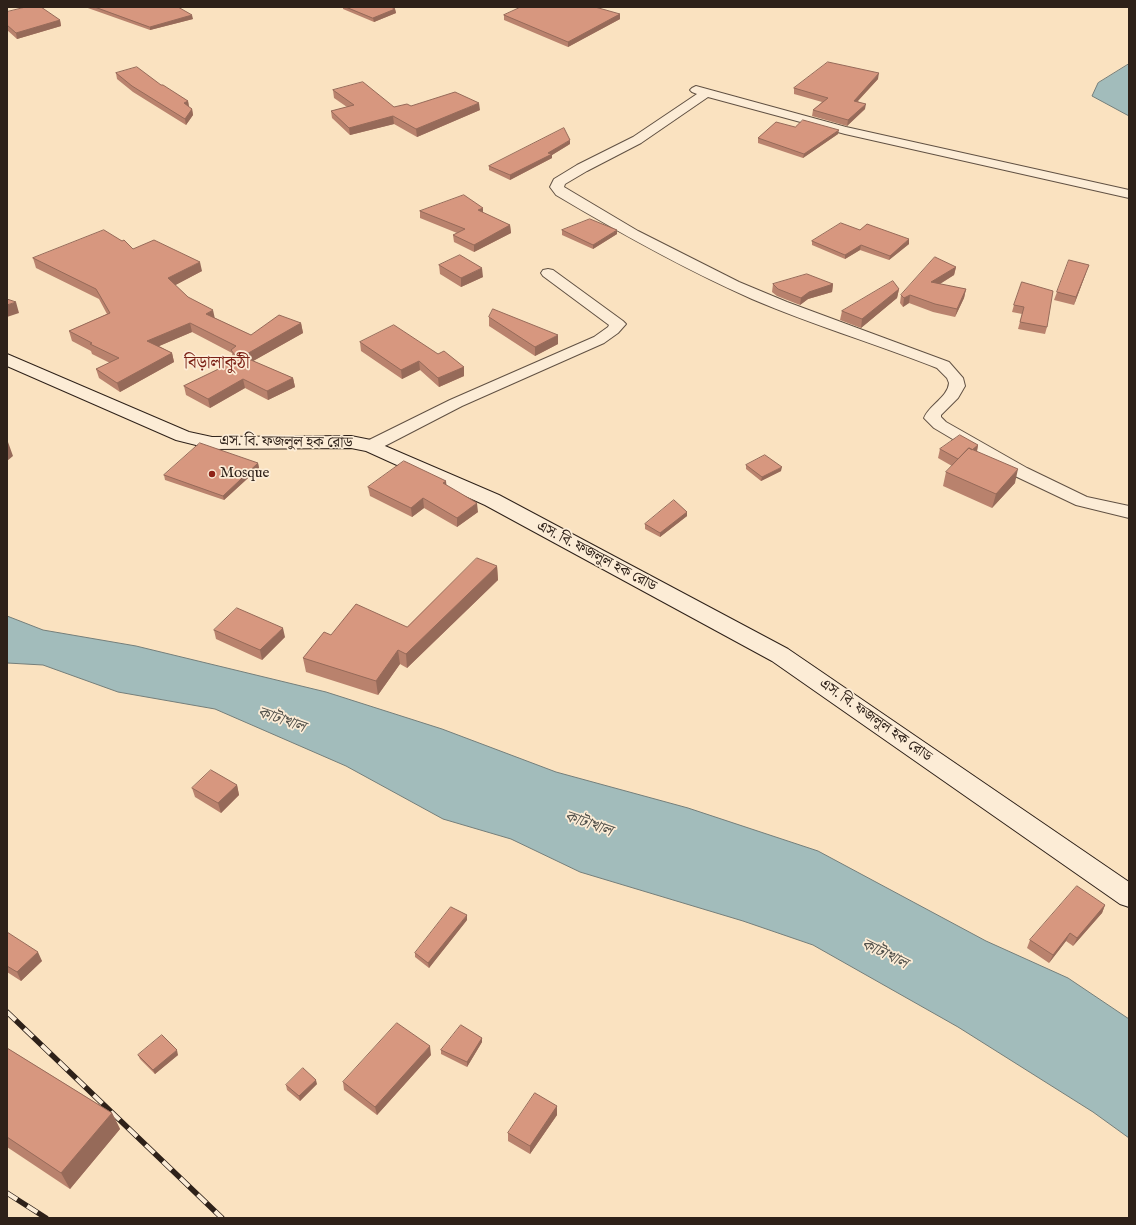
<!DOCTYPE html>
<meta charset="utf-8">
<style>
body{margin:0}
#map{position:relative;width:1136px;height:1225px;overflow:hidden;background:#fae2c0;font-family:"IM FELL English",serif}
canvas{display:block}
.frame{position:absolute;inset:0;border:8px solid #2e2119;pointer-events:none}
</style>
<div id="map">
<canvas width="1136" height="1225"></canvas>
<div class="frame"></div>
</div>
<script>
const c = document.querySelector('canvas').getContext('2d');
c.lineJoin = 'round';
function fill(path, color) { c.fillStyle = color; c.fill(path, 'evenodd'); }
function strokePath(path, color, width, dash) { c.strokeStyle = color; c.lineWidth = width; c.lineCap = dash ? 'butt' : 'round'; c.setLineDash(dash || []); c.stroke(path); }
function label(font, color, halo, rows, align = 'center') {
  c.font = font + ' "IM FELL English","Noto Serif Bengali",serif'; c.lineWidth = 3.5; c.setLineDash([]); c.textBaseline = 'middle'; c.strokeStyle = halo; c.fillStyle = color; for (const [text, x, y, turn = 0] of rows) {
    c.save(); c.translate(x, y); c.rotate((+turn || 0) * Math.PI / 180); c.textAlign = isNaN(turn) ? turn : align; if (halo) c.strokeText(text, 0, 0); c.fillText(text, 0, 0); c.restore();
  }
}
const water = new Path2D(`
 M1129 64V116L1092 96 1098 83Z
 M7 616 43 630 136 646 326 692 442 729 556 772 688 808 818 851 986 941 1068 978 1129 1019V1138L1093 1112 958 1027 813 945 743 921 580 872 511 839 443 819 346 766 215 709 118 692 43 665 7 663Z`);
fill(water, '#a2bcbb');
strokePath(water, '#747e7a', 1);
const street = new Path2D(`
 M696 86 846 127 1129 190V198L845 134 708 97 641 143 587 171 565 184 564 187 638 231 739 282 787 302 949 362 963 378 965 386 958 398 941 415V417L946 422 1027 468 1087 497 1129 506V518L1076 505 1015 476 934 428 924 418C929 405 948 397 949 383L947 378 937 368C876 344 813 325 752 299 684 269 620 233 556 195L550 187 554 179 577 165 633 137 697 94 692 92 690 90 692 88Z
 M548 269 553 270 623 321 626 324 618 333 604 343 462 406 377 450 371 451 365 450 363 446 365 442 450 400 594 337 608 327 609 325 543 276 541 273 543 270Z`);
const secondary = new Path2D(`
 M7 354 189 432 212 437 351 436 371 440 499 495 788 649 1129 882V907L1120 904 772 661 485 505 366 451 351 448 212 449 176 440 7 366Z`);
strokePath(street, '#615143', 2);
strokePath(secondary, '#2e2119', 2);
fill(street, '#fcecd6');
fill(secondary, '#fcecd6');
const rail = new Path2D(`
 M7 1012 222 1218
 M7 1193 46 1218`);
strokePath(rail, '#2e2119', 5.5);
strokePath(rail, '#fcecd6', 4, [12]);
fill(new Path2D(`
 M85 7H178L193 19 150 30Z
 M343 7H391L395 9 396 13 374 22 343 9Z
 M7 12 60 20 61 26 17 39 7 30Z
 M620 14V19L568 47 504 20V15Z
 M116 73 161 85 188 101 189 107 192 109 193 115 186 125 133 92 117 79Z
 M878 79 858 101 865 109 847 126 812 116 813 110 822 102 794 94V88Z
 M333 90 394 107 411 106 480 110 417 137 394 124 350 135 332 118 331 111 347 107 334 98Z
 M795 127 838 134 803 158 758 143V138Z
 M570 144 552 155V158L510 180 489 170V166Z
 M420 211 483 213 510 225 511 233 474 252 454 242 453 235 457 233 420 218Z
 M562 230 617 234 593 249 562 235Z
 M860 230 909 244 889 260 860 250 845 259 812 245V241Z
 M133 249 202 271 175 285 188 297 215 318 251 335 301 323 303 333 253 361 293 378 295 387 268 400 245 388 210 408 186 395 184 386 235 361 233 359 232 353 192 332 159 346 172 353 174 362 120 392 99 378 96 369 110 363 92 354 91 351 72 341 69 331 107 314 99 299 36 268 33 258Z
 M439 265 483 277 461 287 440 274Z
 M956 267 954 275 940 284 966 289 964 298 955 317 933 312 909 303 903 307 900 303 901 295Z
 M1086 273 1074 305 1054 300 1057 292Z
 M1022 282 1047 327 1045 334 1018 329 1022 314 1012 312 1014 305Z
 M773 284H833L832 292 808 299 800 305 777 296 772 292Z
 M899 289 897 298 861 328 840 320 842 311Z
 M489 317 558 344 535 356 489 326Z
 M360 342 438 354 464 367V376L439 387 420 370 402 379 361 351Z
 M978 445 977 452 1015 483 992 508 943 486 946 472 952 466 938 458 940 449Z
 M258 463 259 468 224 500 165 480 164 475Z
 M746 465 781 471 761 481 746 469Z
 M446 481V485L478 512 457 527 424 508 412 517 370 496 368 487Z
 M687 512V516L660 537 645 529V524Z
 M497 566 498 580 407 668 400 664 378 695 306 672 303 658 331 635 407 627Z
 M214 630 285 637 262 660 216 639Z
 M237 785 239 795 221 813 195 797 192 788Z
 M1105 905 1102 913 1073 946 1066 941 1049 963 1027 948 1030 940Z
 M467 920 429 968 415 957V953Z
 M7 932 42 961 21 981 7 972Z
 M482 1038V1042L467 1067 441 1054V1050Z
 M7 1048 112 1113 120 1129 70 1189 7 1147Z
 M138 1055H178L155 1074 140 1059Z
 M431 1055 377 1115 344 1090 343 1082Z
 M317 1084 300 1101 287 1090 286 1085Z
 M557 1106V1115L530 1154 508 1141V1133Z`), '#b9826d');
fill(new Path2D(`
 M395 9 396 13 374 22 373 18Z
 M620 14V19L568 47V42Z
 M192 15 193 19 150 30V27Z
 M60 20 61 26 17 39 16 33Z
 M879 73 878 79 853 106 854 101Z
 M188 101 189 107 184 103Z
 M479 103 480 110 417 137 416 129Z
 M866 104 865 109 847 126 848 120Z
 M192 109 193 115 186 125 185 119Z
 M393 116 394 124 350 135 349 128Z
 M839 130 838 134 803 158 804 154Z
 M570 140V144L552 155V158L510 180V175Z
 M483 208V216L478 210Z
 M510 225 511 233 474 252V245Z
 M617 230V234L593 249V245Z
 M909 239V244L889 260 890 256Z
 M861 245 860 250 845 259V255Z
 M200 262 202 271 170 288 168 278Z
 M1089 265 1074 305 1076 297Z
 M956 267 954 275 930 290 931 282Z
 M482 268 483 277 461 287V278Z
 M833 284 832 292 808 299 800 305 801 298 809 292Z
 M899 289 897 298 861 328 862 319Z
 M966 289 964 298 955 317 957 309Z
 M910 295 909 303 903 307 904 298Z
 M16 302 19 313 7 317V305Z
 M213 310 215 319 206 314Z
 M190 323 192 332 150 350 147 341Z
 M301 323 303 333 239 369 238 359Z
 M558 335V344L535 356V347Z
 M172 353 174 362 120 392 117 383Z
 M419 361 420 370 402 379 401 370Z
 M464 367V376L439 387 438 378Z
 M293 378 295 387 268 400 267 391Z
 M243 379 245 388 210 408 208 399Z
 M8 442 13 456 7 461V443Z
 M978 445 976 455 958 459Z
 M258 463 259 468 224 500 223 496Z
 M782 467 781 471 761 481 762 477Z
 M1018 469 1015 483 992 508 996 494Z
 M446 481 447 490 443 483Z
 M423 498 424 508 412 517 411 508Z
 M477 503 478 512 457 527V518Z
 M687 512V516L660 537V533Z
 M497 566 498 580 407 668 406 654Z
 M283 628 285 637 262 660 260 650Z
 M398 650 400 664 378 695 376 681Z
 M237 785 239 795 221 813 218 803Z
 M1105 905 1102 913 1073 946 1077 938Z
 M467 915V920L429 968 428 963Z
 M1070 933 1066 941 1049 963 1053 955Z
 M38 952 42 961 21 981 17 972Z
 M482 1038V1042L467 1067V1062Z
 M430 1046 431 1055 377 1115 375 1107Z
 M177 1050 178 1055 155 1074 153 1070Z
 M316 1080 317 1084 300 1101 299 1096Z
 M557 1106V1115L530 1154V1146Z
 M112 1113 120 1129 70 1189 61 1173Z`), '#966a59');
const building = new Path2D(`
 M26 7H41L60 20 16 33 7 25V12Z
 M95 7H178L192 15 150 27Z
 M346 7H391L395 9 373 18Z
 M521 7H595L620 14 568 42 504 15Z
 M828 62 879 73 854 101 866 104 848 120 813 110 828 98 794 88Z
 M137 67 161 85H163L188 101 184 103 192 109 185 119 132 86 116 73Z
 M363 82 394 107 407 104 411 106 455 92 479 103 416 129 393 116 349 128 331 111 354 105 333 90Z
 M803 120 839 130 804 154 758 138 776 122 795 127Z
 M564 128 570 140 548 153 552 154 510 175 489 166Z
 M464 195 483 208 478 210 510 225 474 245 453 235 465 229 420 211Z
 M590 219 617 230 593 245 562 230Z
 M841 223 860 230 867 224 909 239 890 256 861 245 845 255 812 241Z
 M104 230 122 241 124 240 133 249 154 240 200 262 168 278 188 297 213 310 206 314 251 335 279 315 301 323 238 359 231 350 236 346 190 323 147 341 172 353 117 383 96 369 119 358 90 344 92 343 69 331 110 313 96 289 33 258Z
 M460 255 482 268 461 278 439 265Z
 M935 257 956 267 931 282 966 289 957 309 935 304 910 295 904 298 901 295Z
 M1069 260 1089 265 1076 297 1057 292Z
 M807 274 833 284 809 292 801 298 778 289 773 284Z
 M893 281 899 289 862 319 842 311Z
 M1022 282 1053 291 1047 327 1020 322 1024 307 1014 305Z
 M7 299 16 302 7 305Z
 M493 309 558 335 535 347 489 317Z
 M394 325 438 354 444 351 464 367 438 378 419 361 401 370 360 342Z
 M244 357 293 378 267 391 243 379 208 399 184 386Z
 M960 435 978 445 972 450 969 448 958 459 940 449Z
 M200 443 258 463 223 496 164 475Z
 M969 448 1018 469 996 494 946 472Z
 M765 455 782 467 762 477 746 465Z
 M404 461 446 481 443 483 477 503 457 518 423 498 411 508 368 487Z
 M674 500 687 512 660 533 645 524Z
 M477 558 497 566 406 654 398 650 376 681 303 658 324 632 331 635 356 604 407 627Z
 M237 608 283 628 260 650 214 630Z
 M211 770 237 785 218 803 192 788Z
 M1077 886 1105 905 1077 938 1070 933 1053 955 1030 940Z
 M451 907 467 915 428 963 415 953Z
 M7 932 38 952 17 972 7 966Z
 M397 1023 430 1046 375 1107 343 1082Z
 M461 1025 482 1038 467 1062 441 1050Z
 M162 1035 177 1050 153 1070 138 1055Z
 M7 1048 112 1113 61 1173 7 1137Z
 M303 1068 316 1080 299 1096 286 1085Z
 M535 1093 557 1106 530 1146 508 1133Z`);
fill(building, '#d7977f');
strokePath(building, '#966a59', 1);
for (const [x, y, r, color] of [
 [212,474,4,"#8f2418"]
]) { const dot = new Path2D(); dot.arc(x, y, r, 0, 2 * Math.PI); c.fillStyle = color; c.fill(dot); strokePath(dot, '#fcecd6', 1.5); }
label('15px', '#2e2119', '#fcecd6', [
 ["এস. বি. ফজলুল হক রোড",286,443,1],
 ["এস. বি. ফজলুল হক রোড",596,557,28],
 ["এস. বি. ফজলুল হক রোড",875,721,35]
]);
label('15px', '#2e2119', '#fcecd6', [
 ["Mosque",220,474]
], 'left');
label('italic 16px', '#51504a', '#fcecd6', [
 ["কাটাখাল",281,721,19],
 ["কাটাখাল",588,825,19],
 ["কাটাখাল",884,955,26]
]);
label('17px', '#7a1f14', '#fcecd6', [
 ["বিড়ালাকুঠী",217,365]
]);
</script>
